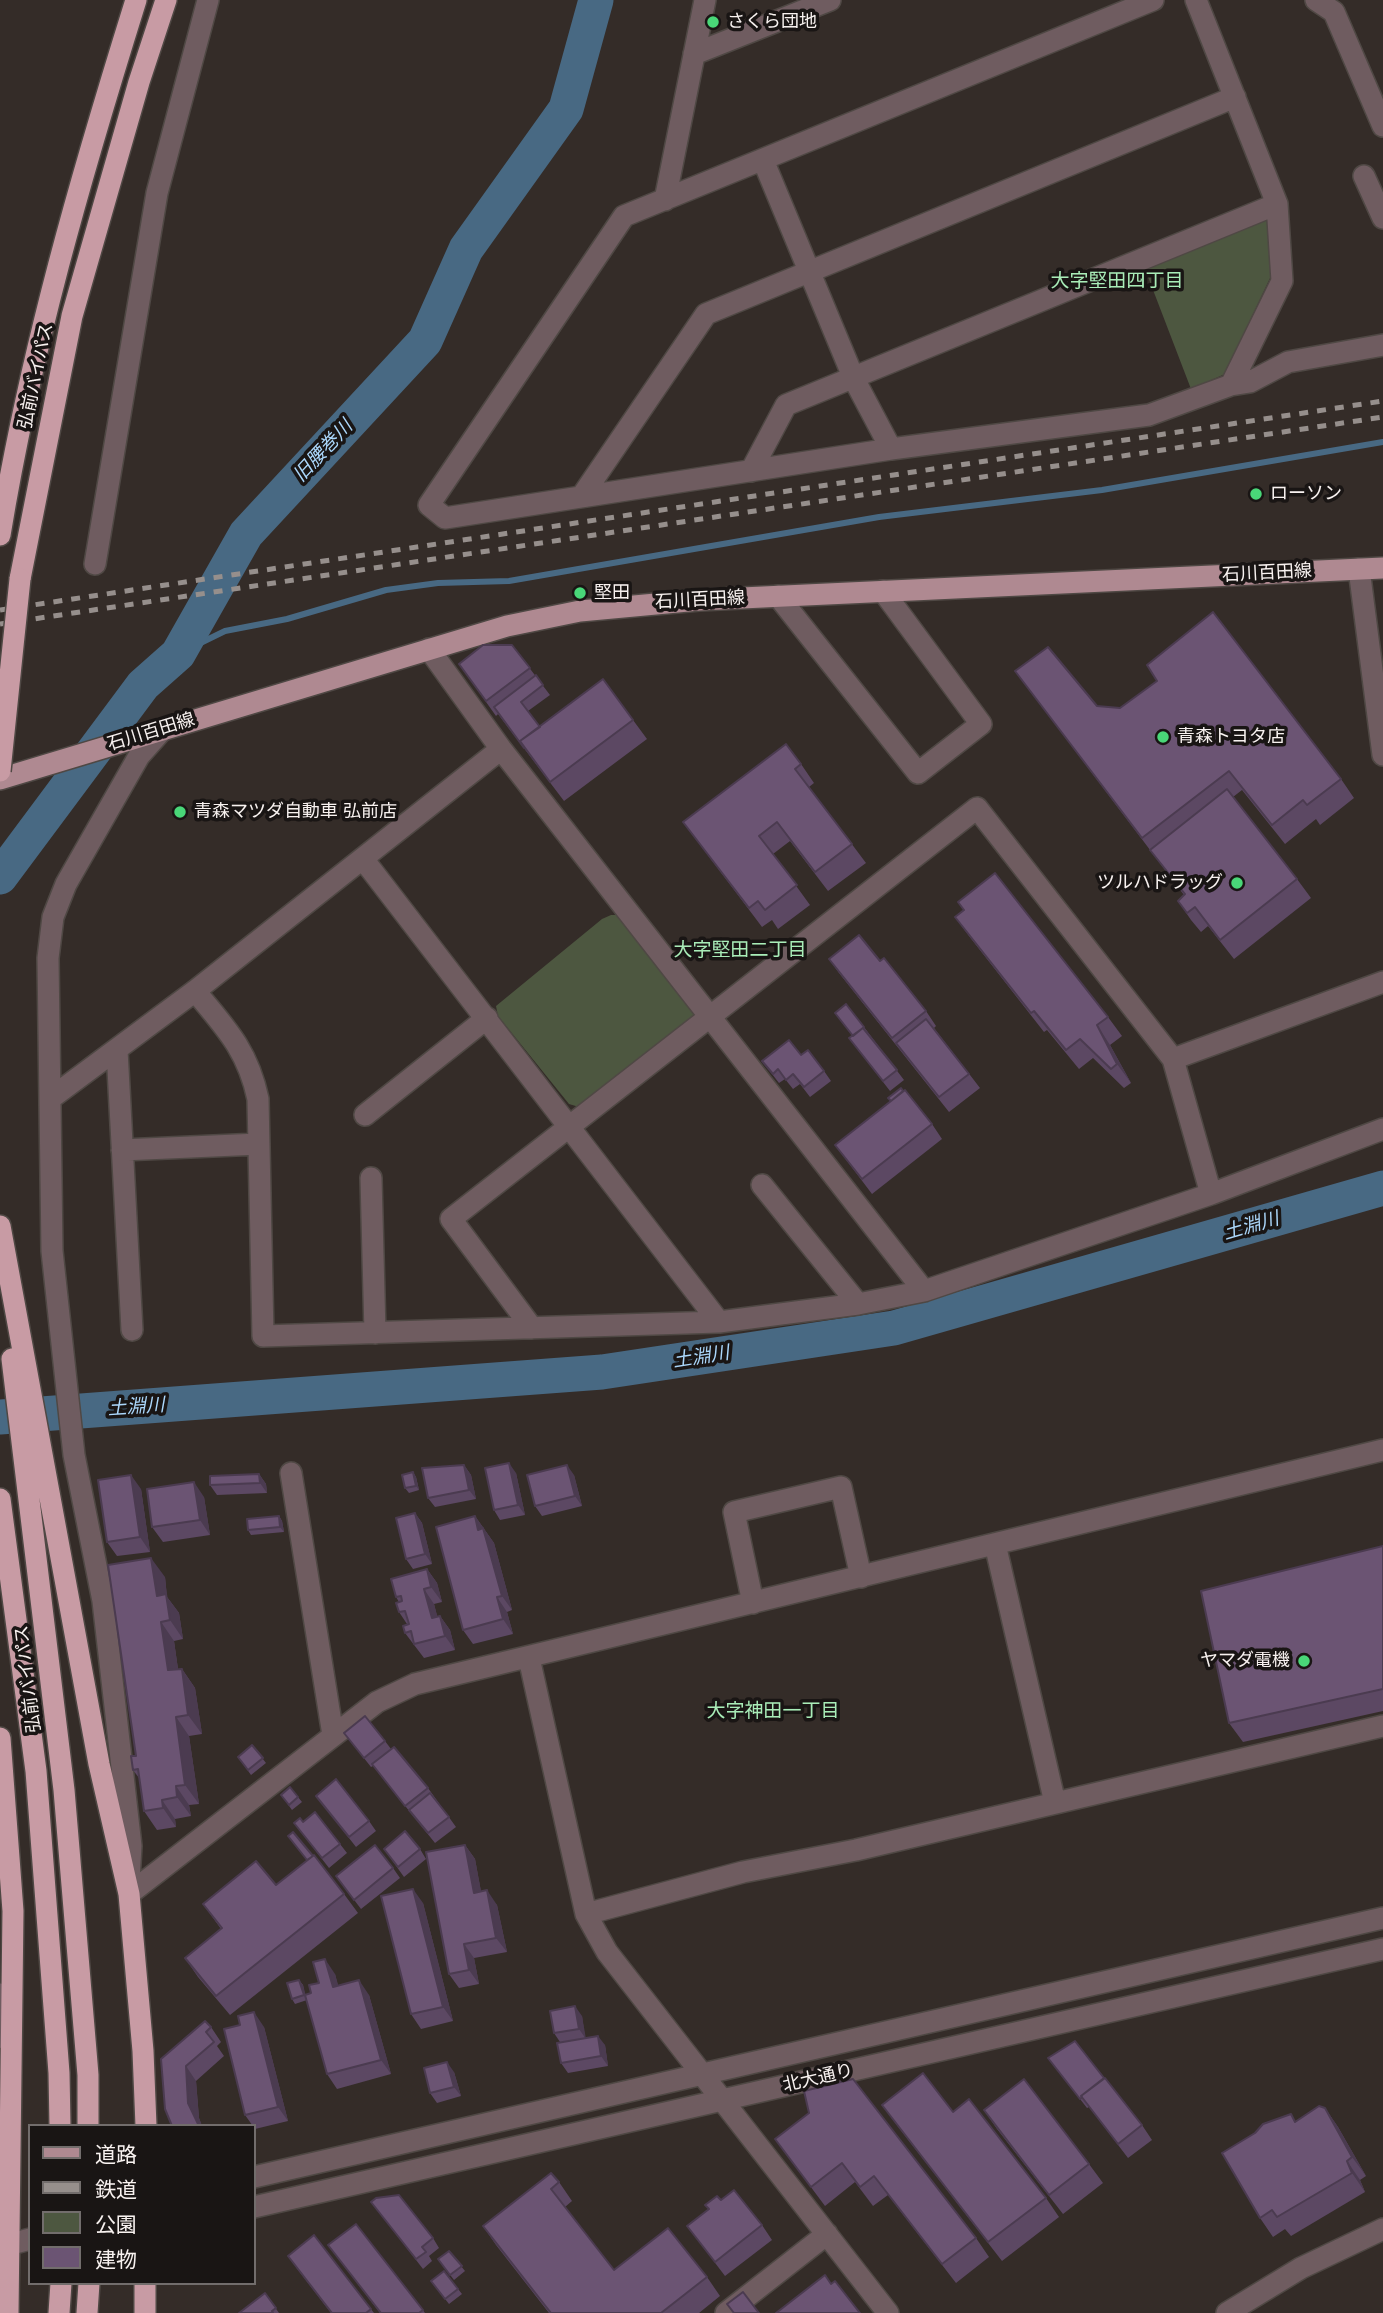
<!DOCTYPE html>
<meta charset="utf-8">
<style>
body{margin:0}
#map{position:relative;width:1383px;height:2313px;overflow:hidden;background:#342c28;font-family:Inter,"Noto Sans JP",sans-serif}
canvas{display:block}
.legend{position:absolute;left:28px;top:2124px;width:228px;height:161px;box-sizing:border-box;background:#191514;border:2px solid #726d6c;margin:0;padding:9px 12px;list-style:none;font-size:21px;color:#f8f2f0}
.legend li{display:flex;align-items:center;gap:14px;height:35px}
.legend b{width:35px;border:2px solid #726d6c}
</style>
<div id="map">
<canvas width="1383" height="2313"></canvas>
<ul class="legend">
<li><b style="height:9px;background:#af8991"></b>道路</li>
<li><b style="height:9px;background:#968f8c"></b>鉄道</li>
<li><b style="height:19px;background:#4d5740"></b>公園</li>
<li><b style="height:19px;background:#6b5473"></b>建物</li>
</ul>
</div>
<script>
const c = document.querySelector('canvas').getContext('2d');
c.lineJoin = 'round';
function fill(path, color) { c.fillStyle = color; c.fill(path, 'evenodd'); }
function strokePath(path, color, width, dash) { c.strokeStyle = color; c.lineWidth = width; c.lineCap = dash ? 'butt' : 'round'; c.setLineDash(dash || []); c.stroke(path); }
function label(font, color, halo, rows, align = 'center') {
  c.font = font + ' Inter,"Noto Sans JP",sans-serif'; c.lineWidth = 7; c.setLineDash([]); c.textBaseline = 'middle'; c.strokeStyle = halo; c.fillStyle = color; for (const [text, x, y, turn = 0] of rows) {
    c.save(); c.translate(x, y); c.rotate((+turn || 0) * Math.PI / 180); c.textAlign = isNaN(turn) ? turn : align; if (halo) c.strokeText(text, 0, 0); c.fillText(text, 0, 0); c.restore();
  }
}
fill(new Path2D(`
 M1270 218 1271 276 1225 374 1191 389 1145 269Z
 M611 915H621L693 1006V1017L579 1107 569 1104 498 1016 496 1006 602 919Z`), '#4d5740');
strokePath(new Path2D(`
 M178 654 225 631 287 619 386 590 438 583 509 581 879 517 1102 490 1383 442`), '#486983', 6);
strokePath(new Path2D(`
 M0 877 143 685 178 654 246 534 425 341 466 249 566 109 596 0
 M0 1417 602 1372 894 1328 1383 1188`), '#486983', 35);
const minor = new Path2D(`
 M1153 0 624 216 429 505 445 518 891 449 1149 415 1231 385 1282 281 1277 204 1196 0
 M1316 0 1334 12 1383 126
 M694 54 830 0
 M763 160 854 379 891 449
 M1364 176 1383 218
 M665 200 705 0
 M1231 385 1250 382 1288 362 1383 345
 M751 471 786 405 1277 204
 M582 496 706 314 1235 97
 M95 564 157 193 208 0
 M1359 569 1383 755
 M778 596 918 773 981 724 883 591
 M429 649 501 749 924 1291
 M363 859 719 1322
 M195 991C226 1028 248 1051 258 1099L263 1336 719 1322 858 1304 924 1291 1211 1194 1383 1129
 M117 1050 132 1330
 M1173 1059 1383 982
 M51 1098 195 991 501 749
 M365 1115 487 1018
 M122 1150 259 1144
 M371 1178 375 1333
 M762 1185 858 1304
 M532 1328 451 1219 977 808 1173 1059 1211 1194
 M291 1473 333 1735
 M995 1544 1055 1803
 M753 1603 734 1512 841 1487 861 1577
 M529 1658 586 1914 607 1952 888 2313
 M129 1880 131 1846 103 1601 74 1455 52 1251 48 958 53 917 66 884 139 756 163 729
 M129 1894 377 1702 415 1684 1383 1450
 M586 1914 743 1872 856 1850 1383 1726
 M0 1994 4 2038
 M254 2177 1383 1918
 M254 2207 1383 1949
 M0 2247 30 2239
 M726 2313 827 2234
 M1227 2313 1301 2268 1383 2229`);
const major = new Path2D(`
 M0 779 507 626 580 611 699 600 1383 568`);
const highway = new Path2D(`
 M0 535C30 352 81 176 136 0
 M20 579 72 316 139 82 166 0
 M0 1226 99 1764 129 1894 143 2051 146 2126
 M12 1359 64 1790 88 2075V2126
 M0 1499 36 1771 59 2073 60 2126
 M0 1738 13 1911 8 2313
 M59 2313 61 2283
 M87 2313 89 2283
 M145 2313V2283`);
strokePath(minor, '#4f4844', 24);
strokePath(major, '#4f4844', 24);
strokePath(highway, '#4f4844', 24);
strokePath(minor, '#6f5c60', 21);
strokePath(major, '#af8991', 21);
strokePath(highway, '#c89ba4', 21);
strokePath(new Path2D(`
 M0 610 1383 401
 M0 624 1383 417`), '#968f8c', 5, [9, 9]);
const highwayBridge = new Path2D(`
 M0 771 20 579`);
strokePath(highwayBridge, '#4f4844', 24, []);
strokePath(highwayBridge, '#c89ba4', 21);
fill(new Path2D(`
 M512 645 550 695 528 711 540 727 633 720 647 739 564 801 498 714 496 716 459 664Z
 M1015 671 1097 706 1341 779 1354 798 1320 825 1316 819 1285 844 1242 790 1233 797 1297 879 1311 898 1234 959 1208 926 1201 932 1191 920 1178 901 1184 895Z
 M801 764 814 783 809 787 866 863 828 891 790 841 773 854 810 905 778 929 772 920 762 927 683 822Z
 M958 902 1108 1017 1122 1036 1110 1045 1131 1083 1124 1088 1093 1058 1079 1069 1047 1030 1044 1032 969 936 955 917 964 911Z
 M829 959 880 961 926 1011 936 1026 934 1028 980 1088 949 1112 839 973Z
 M864 1027 904 1080 890 1091 849 1038Z
 M801 1055 824 1071 831 1081 810 1097 800 1084 793 1089 785 1079 779 1083 762 1061Z
 M932 1124 942 1139 872 1194 835 1145Z
 M464 1465 471 1475 476 1499 435 1507 428 1498Z
 M413 1472 416 1477 419 1490 409 1493 405 1488Z
 M516 1473 525 1515 500 1520 494 1510Z
 M259 1474 266 1484 267 1493 217 1495 210 1485Z
 M574 1475 582 1506 542 1516 535 1506Z
 M141 1489 150 1552 117 1556 107 1542Z
 M204 1497 210 1535 163 1542 152 1527Z
 M415 1513 422 1523 432 1564 413 1569 406 1559Z
 M279 1516 282 1521 284 1532 251 1535 248 1530Z
 M475 1516 494 1543 512 1610 507 1612 513 1634 473 1644 463 1630Z
 M1383 1546V1711L1243 1742 1229 1723Z
 M427 1569 437 1583 442 1602 434 1604 437 1616H440L450 1630 455 1650 424 1658 405 1633 407 1624 399 1612V1602L396 1597Z
 M165 1577 167 1597 179 1613 183 1639 174 1641 178 1669H182L195 1688 202 1734 189 1736 199 1804 189 1805 191 1816 175 1819 176 1827 157 1830 144 1811 139 1778 133 1770Z
 M344 1733 385 1741 391 1749 428 1788 456 1827 435 1843 373 1766 371 1767Z
 M252 1745 266 1763 251 1775 238 1757Z
 M290 1787 302 1802 292 1810 281 1795Z
 M316 1796 369 1821 376 1831 356 1847Z
 M303 1822 340 1844 347 1853 329 1868 294 1823Z
 M465 1845 475 1859 481 1892 497 1905 507 1952 474 1958 479 1984 459 1988 449 1974Z
 M384 1849H420L426 1859 404 1877Z
 M393 1868 400 1878 361 1909 336 1876Z
 M276 1885 344 1894 358 1913 230 2015 198 1977 185 1958 221 1929 203 1904Z
 M423 1903 453 2021 421 2029 411 2014Z
 M335 1974 338 1986 369 1995 391 2074 337 2089 327 2074 307 2000 295 2004 292 1999 299 1980 303 1985 305 1995 311 1993 319 1983Z
 M582 2016 585 2038 605 2045 608 2066 568 2073 561 2063 560 2042 554 2033Z
 M240 2025 264 2027 288 2121 255 2129 245 2115Z
 M211 2027 221 2042 217 2046 224 2056 196 2081 199 2118 202 2126H172L161 2059Z
 M1048 2058 1104 2078 1142 2125 1152 2140 1128 2158 1089 2107 1087 2108Z
 M454 2072 461 2096 437 2103 430 2093Z
 M882 2105 953 2112 1046 2198 1059 2217 1002 2261 896 2124Z
 M1325 2108 1338 2127 1366 2176 1360 2180 1365 2192 1291 2236 1285 2229 1273 2237 1260 2218 1296 2122Z
 M984 2110 1089 2164 1103 2183 1063 2214 997 2129Z
 M809 2113 976 2238 989 2257 956 2283 888 2195 873 2206 855 2182 825 2206 775 2139Z
 M559 2182 572 2201 565 2207 614 2270 707 2277 720 2296 699 2313H549L496 2245 483 2226Z
 M371 2202 433 2238 439 2248 429 2256 432 2261 423 2269Z
 M356 2224 425 2313H380L328 2245Z
 M762 2225 772 2240 725 2276 687 2226Z
 M314 2235 374 2313H331L298 2270 288 2256Z
 M449 2251 465 2271 454 2280 438 2259Z
 M444 2271 462 2294 449 2304 431 2281Z
 M265 2293 279 2313H239Z`), '#5c4863');
fill(new Path2D(`
 M1097 1025 1110 1045 1131 1083 1117 1064Z
 M509 1463 516 1473 525 1515 518 1505Z
 M464 1465 471 1475 476 1499 469 1490Z
 M567 1465 574 1475 582 1506 575 1496Z
 M413 1472 416 1477 419 1490 416 1486Z
 M259 1474 266 1484 267 1493 260 1483Z
 M131 1475 141 1489 150 1552 140 1537Z
 M194 1482 204 1497 210 1535 200 1520Z
 M415 1513 422 1523 432 1564 425 1554Z
 M279 1516 282 1521 284 1532 280 1527Z
 M475 1516 494 1543 512 1610 502 1596 478 1530Z
 M151 1558 165 1577 167 1597 179 1613 183 1639 170 1620 157 1596Z
 M427 1569 437 1583 442 1602 431 1587Z
 M424 1589 434 1604 442 1633 432 1618Z
 M497 1597 507 1612 513 1634 503 1619Z
 M440 1616 450 1630 455 1650 445 1636Z
 M161 1622 174 1641 181 1690 168 1670Z
 M182 1669 195 1688 202 1734 188 1715Z
 M176 1717 189 1736 199 1804 185 1785Z
 M176 1786 189 1805 191 1816 177 1797Z
 M162 1800 175 1819 176 1827 163 1808Z
 M465 1845 475 1859 484 1907 474 1893Z
 M413 1889 423 1903 453 2021 443 2007Z
 M487 1890 497 1905 507 1952 496 1938Z
 M464 1944 474 1958 479 1984 469 1970Z
 M325 1959 335 1974 343 2002 333 1987Z
 M299 1980 303 1985 307 2000 304 1995Z
 M359 1980 369 1995 391 2074 381 2060Z
 M575 2006 582 2016 586 2039 579 2029Z
 M254 2012 264 2027 288 2121 278 2107Z
 M598 2036 605 2045 608 2066 601 2056Z
 M447 2062 454 2072 461 2096 454 2087Z
 M186 2066 196 2081 199 2118 202 2126H199L188 2103Z
 M1325 2108 1338 2127 1366 2176 1352 2157Z
 M1347 2161 1360 2180 1365 2192 1352 2173Z`), '#4b3b50');
const building = new Path2D(`
 M1213 612 1341 779 1307 805 1303 800 1272 825 1229 771 1142 838 1015 671 1048 647 1097 706 1120 708 1157 681 1147 665Z
 M483 645H512L530 668 486 701 459 664Z
 M536 675 543 685 521 702 540 727 520 741 524 748 494 707Z
 M603 679 633 720 550 782 520 741Z
 M786 744 801 764 795 769 852 844 815 872 777 822 759 836 797 885 765 910 758 901 749 908 683 822Z
 M1227 789 1297 879 1220 940 1195 907 1187 913 1178 901 1185 894 1150 850Z
 M995 873 1108 1017 1097 1025 1117 1064 1111 1069 1080 1039 1066 1050 1034 1011 1031 1013 955 917 964 910 958 902Z
 M859 935 880 961 884 958 926 1011 892 1038 829 959Z
 M846 1004 864 1027 853 1036 835 1013Z
 M926 1019 969 1074 939 1097 896 1043Z
 M863 1028 897 1070 883 1081 849 1038Z
 M789 1040 801 1055 808 1050 824 1071 804 1087 793 1074 786 1080 778 1069 773 1074 762 1061Z
 M901 1088 903 1091 891 1101 888 1098Z
 M905 1090 932 1124 862 1179 835 1145Z
 M509 1463 518 1505 494 1510 485 1468Z
 M464 1465 469 1490 428 1498 422 1468Z
 M567 1465 575 1496 535 1506 527 1475Z
 M413 1472 416 1486 405 1488 402 1475Z
 M259 1474 260 1483 210 1485V1476Z
 M131 1475 140 1537 107 1542 98 1480Z
 M194 1482 200 1520 152 1527 147 1489Z
 M415 1513 425 1554 406 1559 396 1518Z
 M279 1516 280 1527 248 1530 247 1519Z
 M475 1516 478 1530 483 1528 502 1596 497 1597 503 1619 463 1630 436 1527Z
 M1383 1546V1689L1229 1723 1201 1591Z
 M151 1558 157 1596 166 1594 170 1620 161 1622 168 1670 182 1669 188 1715 176 1717 185 1785 176 1786 177 1797 162 1800 163 1808 144 1811 138 1769 133 1770 131 1756H136L108 1565Z
 M427 1569 431 1587 424 1589 432 1618 440 1616 445 1636 414 1644 411 1631 405 1633 403 1626 409 1624 405 1611 399 1612 396 1603 402 1601 401 1596 396 1597 391 1579Z
 M365 1716 385 1741 364 1758 344 1733Z
 M252 1745 263 1758 248 1770 238 1757Z
 M394 1747 428 1788 405 1806 372 1764Z
 M336 1779 369 1821 349 1837 316 1796Z
 M290 1787 298 1797 289 1805 281 1795Z
 M430 1793 449 1817 428 1833 409 1810Z
 M315 1812 340 1844 322 1858 294 1823 300 1818 303 1822Z
 M405 1831 420 1849 398 1867 384 1849Z
 M293 1832 313 1856 307 1860 288 1836Z
 M375 1845 393 1868 354 1900 336 1876Z
 M465 1845 474 1893 487 1890 496 1938 464 1944 469 1970 449 1974 426 1852Z
 M314 1855 344 1894 216 1996 185 1958 222 1928 203 1904 256 1861 276 1885Z
 M413 1889 443 2007 411 2014 381 1896Z
 M325 1959 333 1987 359 1980 381 2060 327 2074 305 1995 311 1993 309 1985 319 1983 313 1962Z
 M299 1980 304 1995 292 1999 287 1983Z
 M575 2006 579 2029 554 2033 550 2011Z
 M254 2012 278 2107 245 2115 224 2029 240 2025 238 2016Z
 M205 2021 211 2027 206 2032 214 2042 186 2066 188 2103 199 2126H172L165 2109 161 2059Z
 M598 2036 601 2056 561 2063 557 2043Z
 M1075 2041 1104 2078 1081 2096 1082 2097 1080 2099 1048 2058Z
 M447 2062 454 2087 430 2093 424 2068Z
 M923 2073 953 2112 969 2099 1046 2198 988 2242 882 2105Z
 M1105 2078 1142 2125 1118 2144 1081 2096Z
 M853 2079 976 2238 942 2264 874 2176 860 2187 842 2163 811 2187 775 2139 809 2113 804 2091Z
 M1024 2079 1089 2164 1049 2195 984 2110Z
 M1319 2106 1325 2108 1352 2157 1347 2161 1352 2173 1277 2217 1272 2210 1260 2218 1222 2153 1255 2133 1263 2124 1291 2114 1295 2122Z
 M551 2173 559 2182 551 2189 614 2270 668 2228 707 2277 661 2313H551L483 2226Z
 M734 2190 762 2225 715 2262 687 2226 709 2209 705 2205 717 2196 721 2200Z
 M399 2195 433 2238 422 2247 426 2252 416 2259 371 2202 376 2198Z
 M356 2224 423 2310 419 2313H381L328 2245Z
 M314 2235 371 2309 366 2313H332L288 2256Z
 M449 2251 462 2266 450 2275 438 2259Z
 M444 2271 458 2289 445 2299 431 2281Z
 M825 2275 831 2284 835 2281 860 2313H776Z
 M743 2292 759 2313H734L727 2304Z
 M265 2293 276 2308 272 2311 273 2313H239Z`);
fill(building, '#6b5473');
strokePath(building, '#4b3b50', 2);
for (const [x, y, r, color] of [
 [713,22,7,"#49d778"],
 [1256,494,7,"#49d778"],
 [580,593,7,"#49d778"],
 [1163,737,7,"#49d778"],
 [180,812,7,"#49d778"],
 [1237,883,7,"#49d778"],
 [1304,1661,7,"#49d778"]
]) { const dot = new Path2D(); dot.arc(x, y, r, 0, 2 * Math.PI); c.fillStyle = color; c.fill(dot); strokePath(dot, '#191514', 2.5); }
label('18px', '#f8f2f0', '#191514', [
 ["さくら団地",727,22],
 ["ローソン",1270,494],
 ["堅田",594,593],
 ["青森トヨタ店",1177,737],
 ["青森マツダ自動車 弘前店",194,812],
 ["ツルハドラッグ",1223,883,"right"],
 ["ヤマダ電機",1290,1661,"right"]
], 'left');
label('18px', '#f8f2f0', '#191514', [
 ["弘前バイパス",36,376,-78],
 ["石川百田線",1267,573,-3],
 ["石川百田線",700,600,-3],
 ["石川百田線",151,732,-17],
 ["弘前バイパス",28,1679,-97],
 ["北大通り",818,2078,-13]
]);
label('19px', '#a9edb8', '#191514', [
 ["大字堅田四丁目",1117,281],
 ["大字堅田二丁目",740,950],
 ["大字神田一丁目",773,1711]
]);
label('italic 19px', '#abd7fb', '#191514', [
 ["旧腰巻川",323,451,-47],
 ["土淵川",1251,1226,-16],
 ["土淵川",701,1357,-9],
 ["土淵川",136,1407,-4]
]);
</script>
